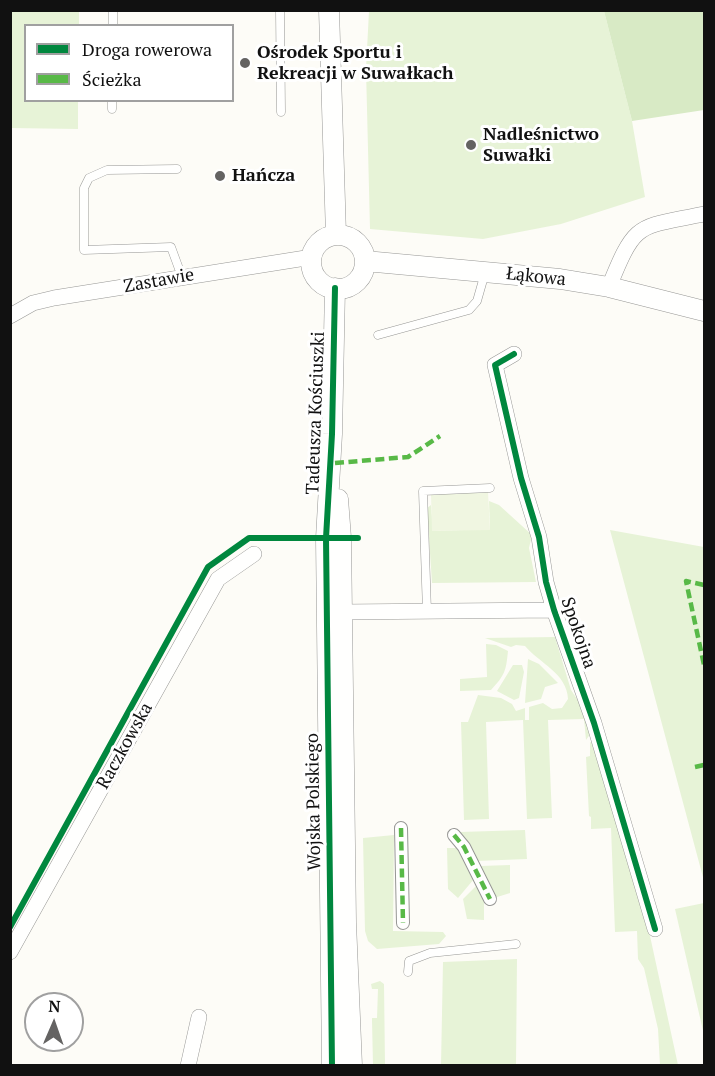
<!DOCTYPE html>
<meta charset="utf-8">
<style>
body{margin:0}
#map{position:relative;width:715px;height:1076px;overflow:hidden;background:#fdfcf7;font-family:"PT Serif",serif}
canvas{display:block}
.frame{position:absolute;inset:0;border:12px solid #111;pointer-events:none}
.legend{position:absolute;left:24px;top:24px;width:210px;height:78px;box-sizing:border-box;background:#fff;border:2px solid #a0a0a0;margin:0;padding:8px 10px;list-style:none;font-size:18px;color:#111}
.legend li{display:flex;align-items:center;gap:12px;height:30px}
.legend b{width:30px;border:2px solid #a0a0a0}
.north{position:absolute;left:24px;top:992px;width:60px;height:60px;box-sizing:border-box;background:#fff;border:2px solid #a0a0a0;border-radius:50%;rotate:2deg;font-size:16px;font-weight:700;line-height:24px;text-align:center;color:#111}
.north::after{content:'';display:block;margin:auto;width:21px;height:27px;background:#646362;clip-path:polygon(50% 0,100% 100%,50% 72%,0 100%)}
</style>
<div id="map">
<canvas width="715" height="1076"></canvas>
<div class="frame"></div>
<ul class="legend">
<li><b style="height:8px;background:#00873e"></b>Droga rowerowa</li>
<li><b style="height:8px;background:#58b947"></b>Ścieżka</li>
</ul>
<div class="north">N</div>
</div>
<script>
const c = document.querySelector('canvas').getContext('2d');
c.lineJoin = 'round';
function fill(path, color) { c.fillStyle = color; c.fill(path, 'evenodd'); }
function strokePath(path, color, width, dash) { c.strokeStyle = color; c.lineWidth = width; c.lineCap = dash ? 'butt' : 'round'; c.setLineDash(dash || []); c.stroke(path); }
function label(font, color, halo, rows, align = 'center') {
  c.font = font + ' "PT Serif",serif'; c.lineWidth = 6; c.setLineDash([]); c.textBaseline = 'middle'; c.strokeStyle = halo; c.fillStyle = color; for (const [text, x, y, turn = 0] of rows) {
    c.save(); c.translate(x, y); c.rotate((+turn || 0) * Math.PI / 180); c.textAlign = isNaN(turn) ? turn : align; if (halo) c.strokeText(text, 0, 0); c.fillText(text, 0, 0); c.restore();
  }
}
fill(new Path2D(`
 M11 10 79 11V25L26 26V100L78 101V129L11 128Z
 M369 11H604L632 121 645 197 561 224 483 239 370 229 366 69Z
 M489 501 499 505 532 535 529 548 536 582 432 583 427 508 431 505 433 531 490 529Z
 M610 530 704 547V881Z
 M555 637 571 690 583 708 591 733 586 740 584 719 548 720 552 818 527 819 523 720 486 722 489 819 464 820 461 722H468L478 695 501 698 512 704 516 711 525 708V720H529V707L543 703 552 709 562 708 568 699C567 673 539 663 525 646L516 645 511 647 485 638Z
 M486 644 496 645 508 651C506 671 505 675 491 690L460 691V679L487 677Z
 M528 659 539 664 558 683 545 687 541 699 525 703Z
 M513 665H522L524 672 519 698 514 700 497 691Z
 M593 739 642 899 678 1065H660L658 1029 644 968 638 959 637 931 615 932 611 828 591 829V817L589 816 586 757 590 756V743Z
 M525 830 527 859 476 861 460 832Z
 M394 835 393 931 443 932 446 936 439 944 377 949 368 941 365 931 363 838Z
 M447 848H458L474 879 458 898 448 889Z
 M510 865V893L494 898 480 866Z
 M477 885 484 899V920L467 919 463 899Z
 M704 903V1035L675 909Z
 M517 959 516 1065H441L443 962Z
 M380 981 384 984 385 1065H373L372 1021V1018H377L378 989H372L371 984Z`), '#e7f3d7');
fill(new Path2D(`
 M604 11H704V110L632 121Z`), '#d8eac5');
fill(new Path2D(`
 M488 492 490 530 432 531 431 494Z`), '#f0f6e1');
const service = new Path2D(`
 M280 10 281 112
 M113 26V10
 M112 109V100
 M177 169 107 170 89 178 84 188V250L171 247 182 277
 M378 335 469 310 477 301 485 273
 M427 612 423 491 490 488
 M408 972 409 961 430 953 516 944`);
const pedestrian = new Path2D(`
 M401 828 403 923
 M454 835 464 847 490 899`);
const minor = new Path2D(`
 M609 287C636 220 637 228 704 214
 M10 316 33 303 54 298 312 257
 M514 354 495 365 521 478 539 537 546 582 554 610 594 723 655 929
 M342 612 554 610
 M10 952 218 579 254 554
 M188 1066 199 1017`);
const tertiary = new Path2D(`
 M329 10 336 235
 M311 262a27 27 0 1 1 54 0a27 27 0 1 1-54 0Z
 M365 261 560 279 609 287 704 311
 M338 499 341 538 346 923 352 1066
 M332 1066 326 538 332 434 335 288`);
strokePath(service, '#979795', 9);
strokePath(pedestrian, '#979795', 14);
strokePath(minor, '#979795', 16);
strokePath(tertiary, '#979795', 21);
strokePath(service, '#fffffe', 8);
strokePath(pedestrian, '#fffffe', 12);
strokePath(minor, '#fffffe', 15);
strokePath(tertiary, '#fffffe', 20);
strokePath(new Path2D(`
 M335 463 408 457 440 436
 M704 585 686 581 704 665
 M695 767 704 765
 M401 828 403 923
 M454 835 464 847 490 899`), '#58b947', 4.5, [9, 4.5]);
strokePath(new Path2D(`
 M514 354 495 365 521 478 539 537 546 582 554 610 594 723 655 929
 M10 927 208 567 249 538H358
 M332 1066 326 538 332 434 335 288`), '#00873e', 6);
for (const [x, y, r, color] of [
 [245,63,6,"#646362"],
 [471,145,6,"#646362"],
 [220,176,6,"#646362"]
]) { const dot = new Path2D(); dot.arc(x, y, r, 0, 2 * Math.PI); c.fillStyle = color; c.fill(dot); strokePath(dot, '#fff', 2); }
label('bold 18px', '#111', '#fff', [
 ["Ośrodek Sportu i",257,53],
 ["Rekreacji w Suwałkach",257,74],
 ["Nadleśnictwo",483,135],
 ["Suwałki",483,156],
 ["Hańcza",232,176]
], 'left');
label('18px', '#111', '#fff', [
 ["Łąkowa",536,277,6],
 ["Zastawie",159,281,-10],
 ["Tadeusza Kościuszki",316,413,-88],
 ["Spokojna",578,633,71],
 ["Raczkowska",125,746,-61],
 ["Wojska Polskiego",314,802,-91]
]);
</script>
